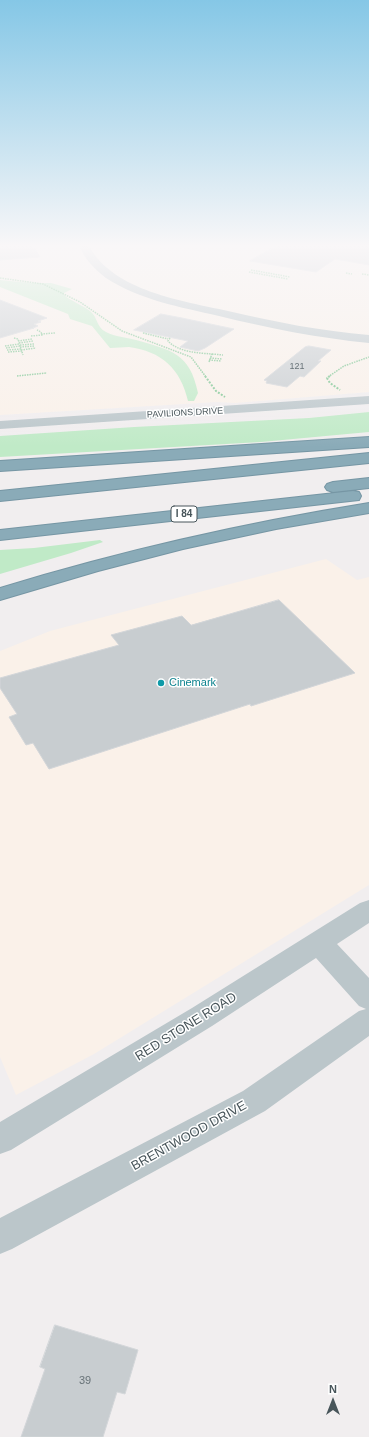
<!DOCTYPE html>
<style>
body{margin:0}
#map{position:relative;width:369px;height:1437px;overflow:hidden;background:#f1eeef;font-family:Helvetica,sans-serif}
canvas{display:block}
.north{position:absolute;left:313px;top:1381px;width:40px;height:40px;-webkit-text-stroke:3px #fff;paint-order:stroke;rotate:0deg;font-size:11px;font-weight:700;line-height:16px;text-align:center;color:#48555a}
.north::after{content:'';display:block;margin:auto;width:14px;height:18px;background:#48555a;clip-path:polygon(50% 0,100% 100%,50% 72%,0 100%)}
</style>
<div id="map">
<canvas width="369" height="1437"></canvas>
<div class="north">N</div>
</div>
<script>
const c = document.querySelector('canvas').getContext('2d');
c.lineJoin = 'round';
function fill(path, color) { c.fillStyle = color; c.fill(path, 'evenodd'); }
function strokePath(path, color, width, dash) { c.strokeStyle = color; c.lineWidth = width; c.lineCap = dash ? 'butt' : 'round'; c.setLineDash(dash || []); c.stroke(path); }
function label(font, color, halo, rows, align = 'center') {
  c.font = font + ' Helvetica,sans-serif'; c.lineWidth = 3; c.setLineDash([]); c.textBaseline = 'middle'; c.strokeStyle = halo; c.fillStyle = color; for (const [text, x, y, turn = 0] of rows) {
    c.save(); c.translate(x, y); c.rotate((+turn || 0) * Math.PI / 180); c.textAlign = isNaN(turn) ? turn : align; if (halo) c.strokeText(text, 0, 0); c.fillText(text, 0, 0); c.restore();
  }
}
fill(new Path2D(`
 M0 246H369V392L235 403 217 402 0 415Z
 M326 559 357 580 369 577V885L94 1054 16 1095 0 1057V651L50 631Z`), '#faf1e9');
fill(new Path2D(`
 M0 280 32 283H51L72 289 64 293V295C71 301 82 305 90 311 98 317 96 327 106 332 116 337 125 337 136 340 171 350 190 353 198 393L194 401H188C181 369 161 351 129 347 123 347 117 348 110 348L92 326 70 319 68 314 0 287Z
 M369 412V432L261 442 0 457V436L134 427 309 418Z
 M100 540 103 542 71 553 0 574V550L34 548Z`), '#c0eac7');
const building = new Path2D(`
 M0 246H33L40 257 0 260Z
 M276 246H369V265L335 259 316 272 250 261Z
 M0 300 47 318 38 321 41 322 34 324 38 326 33 328H34L0 338Z
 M161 314 182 318 234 329 205 348 198 351 180 347 188 341 134 330Z
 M309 346 331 350 318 361H321L304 377 300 376 287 387 266 383 267 381 264 380 305 347Z
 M279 600 355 673 251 706 250 704 49 769 33 743 26 745 9 717 17 714 0 688V678L119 645 111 635 182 616 191 625Z
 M55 1325 138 1350 125 1394 117 1392 103 1437H21L45 1369 40 1367Z`);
fill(building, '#c8cdd0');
strokePath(building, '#d3d6d9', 1);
const highway = new Path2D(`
 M369 437V447L0 471V461Z
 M369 453V463L0 501V491Z
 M369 478V488L333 492 327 490 325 487 327 484 333 482Z
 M353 491 359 492 361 496 359 500 0 540V530Z
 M369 503V513L276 529 183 549 98 571 0 600V588C121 551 244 523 369 503Z`);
strokePath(highway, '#7696a4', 2);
strokePath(new Path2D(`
 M251 270 290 277
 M249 272 288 279
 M346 273 352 274
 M362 274 369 275
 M0 278 43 284 80 302 122 331 191 357 206 377
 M143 333 168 339
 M41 334 55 333
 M31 336 42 335 41 332 37 330
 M14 338 18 339 23 355
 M170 338 168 341C178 352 198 353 212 354L209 362
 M18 341 32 339
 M19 343 33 341
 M20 345 34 344
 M5 346 19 344
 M20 347 35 346
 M6 348 20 346
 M7 350 21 349
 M21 350 36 348
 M8 352 22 351
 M212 354 223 355
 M210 358 222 359
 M209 360 221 361
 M17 376 47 373
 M328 377 344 366 369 357`), '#7cc590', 1.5, [1.5, 1]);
strokePath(new Path2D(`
 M205 376 216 391 225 397
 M330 376 327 378 330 383 340 390`), '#7cc590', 2, [2, 1.5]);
fill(new Path2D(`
 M79 246H89C113 291 183 301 228 311 275 322 321 331 369 335V343C318 338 268 328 219 316 180 307 140 300 106 278 94 269 85 259 79 246Z
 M369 396V404L0 429V421Z
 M369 900V923L337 944 369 978V1036L265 1111 12 1249 0 1254V1218L243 1091 359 1011 366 1009 359 1006 316 958 212 1026 11 1150 0 1154V1122L192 1008 360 903Z`), '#bbc6ca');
fill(highway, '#8aabb8');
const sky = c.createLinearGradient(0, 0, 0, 447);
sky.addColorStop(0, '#85c7e6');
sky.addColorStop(0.55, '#f9f7f8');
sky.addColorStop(1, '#f9f7f800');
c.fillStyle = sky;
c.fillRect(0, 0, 369, 447);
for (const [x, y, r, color] of [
 [161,683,4,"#0f9aa8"]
]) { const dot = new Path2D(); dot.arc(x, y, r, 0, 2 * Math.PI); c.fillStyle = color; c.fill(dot); strokePath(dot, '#fff', 1.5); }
label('9px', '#687378', null, [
 ["121",297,367]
]);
label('9px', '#48555a', '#fff', [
 ["PAVILIONS DRIVE",185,413,-3]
]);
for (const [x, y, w] of [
 [184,514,26]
]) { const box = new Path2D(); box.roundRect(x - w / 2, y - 8, w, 16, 3); c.fillStyle = '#fff'; c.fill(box); strokePath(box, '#48555a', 1); }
label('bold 10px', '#48555a', null, [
 ["I 84",184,514]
]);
label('11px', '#0d838f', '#fff', [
 ["Cinemark",169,683]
], 'left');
label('11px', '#687378', null, [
 ["39",85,1381]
]);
label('13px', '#48555a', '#fff', [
 ["RED STONE ROAD",186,1027,-32],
 ["BRENTWOOD DRIVE",189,1136,-29]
]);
</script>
